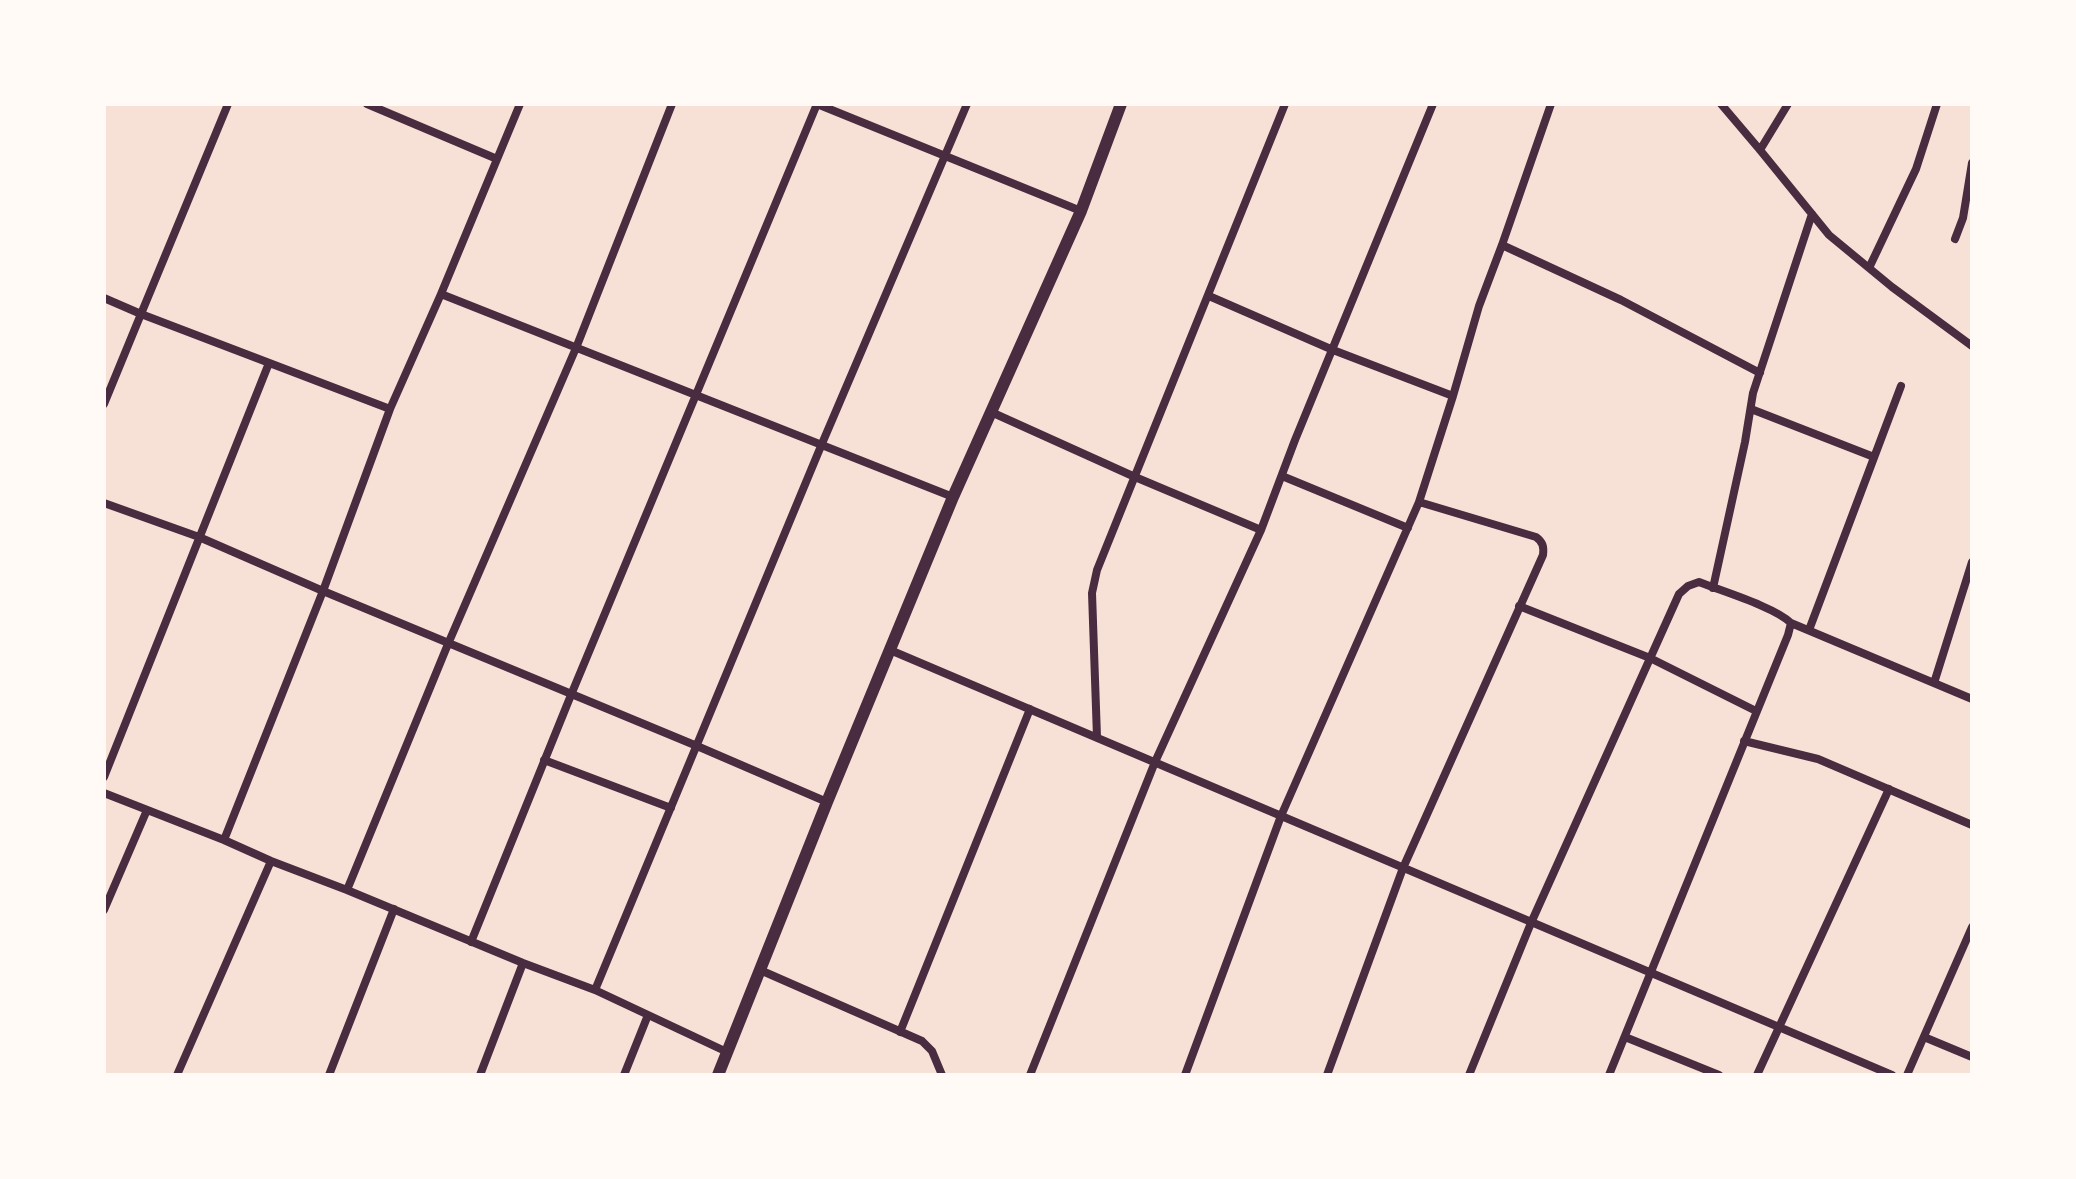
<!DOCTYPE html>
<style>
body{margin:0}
#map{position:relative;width:2076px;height:1179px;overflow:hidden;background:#f7e1d7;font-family:"Fira Sans",sans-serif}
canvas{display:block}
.frame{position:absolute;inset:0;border:106px solid #fffaf5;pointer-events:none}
</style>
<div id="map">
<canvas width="2076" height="1179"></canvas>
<div class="frame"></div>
</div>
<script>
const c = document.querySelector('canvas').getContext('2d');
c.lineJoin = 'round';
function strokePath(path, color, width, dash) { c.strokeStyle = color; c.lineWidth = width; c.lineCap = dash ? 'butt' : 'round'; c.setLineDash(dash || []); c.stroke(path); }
strokePath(new Path2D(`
 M228 104 141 314 390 409
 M367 104 497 159
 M817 104 1081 211
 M1721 104 1760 150 1829 235 1892 287 1972 346
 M1760 150 1788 104
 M1955 239 1963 218 1972 163
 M1502 245 1621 300 1760 373
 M1869 268 1916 169 1937 104
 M441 294 953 497
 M1209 296 1333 350 1453 396
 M104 298 141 314 104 404
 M1751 409 1874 457
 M991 412 1135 477 1261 530
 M1282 476 1408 528
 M104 503 199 537 323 591 697 746 827 802
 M1713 588 1745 442 1753 393 1812 214
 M1519 606 1650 658 1756 711
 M1791 623 1972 699
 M1809 630 1901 386
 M890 650 1892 1075
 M1934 683 1972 562
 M1097 737 1092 593 1097 570 1285 104
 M1744 741 1818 759 1972 825
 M544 760 671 808
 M104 777 269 363
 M104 793 224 840 271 861 347 890 523 963 595 990 727 1052
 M224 840 323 591 390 409 441 294 520 104
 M347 890 448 644 576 348 672 104
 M104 910 147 810
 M471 942 571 695 817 104
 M760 970 922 1041 932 1051 942 1075
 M595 990 821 446 967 104
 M900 1032 1030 709
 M1625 1037 1719 1075
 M1924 1037 1972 1057
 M177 1075 271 861
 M329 1075 394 909
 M480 1075 523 963
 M624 1075 648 1015
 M1030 1075 1155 762 1261 530 1295 440 1433 104
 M1185 1075 1281 816 1419 502 1453 396 1479 306 1502 245 1551 104
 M1327 1075 1403 868 1543 555C1544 547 1543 542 1536 537L1419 502
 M1469 1075 1531 923 1679 594 1688 586 1699 582C1721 591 1775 607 1791 623L1788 635 1609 1075
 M1757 1075 1889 789
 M1907 1075 1972 927`), '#4a2c40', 8);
strokePath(new Path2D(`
 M718 1075 827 802 953 497 1081 211 1121 104`), '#4a2c40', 12);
</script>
